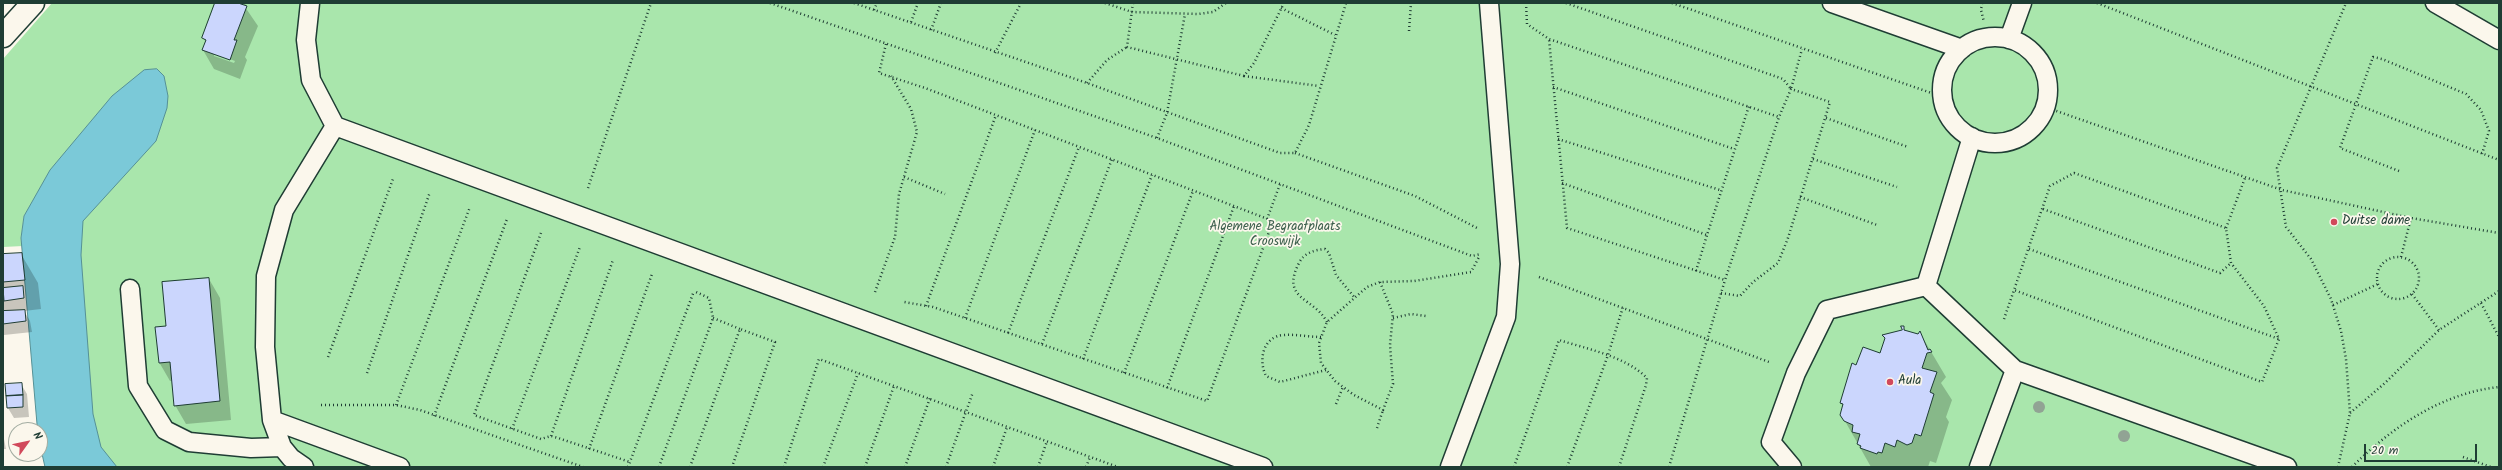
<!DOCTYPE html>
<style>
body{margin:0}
#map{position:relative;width:2502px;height:470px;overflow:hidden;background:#fbf7ec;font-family:Kalam,sans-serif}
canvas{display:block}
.frame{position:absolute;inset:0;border:4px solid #1f3d34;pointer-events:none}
.north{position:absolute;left:8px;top:422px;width:40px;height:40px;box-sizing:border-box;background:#fbf7ec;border:1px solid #a3ada2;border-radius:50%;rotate:57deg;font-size:11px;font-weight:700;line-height:16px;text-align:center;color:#1f3d34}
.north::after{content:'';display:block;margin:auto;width:14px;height:18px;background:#d1495b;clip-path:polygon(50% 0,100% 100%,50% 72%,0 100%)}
.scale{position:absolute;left:2364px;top:444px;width:113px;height:18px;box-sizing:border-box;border:2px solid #1f3d34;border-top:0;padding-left:5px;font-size:12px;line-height:14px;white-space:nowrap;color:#1f3d34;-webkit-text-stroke:3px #fbf7ec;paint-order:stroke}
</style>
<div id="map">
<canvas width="2502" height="470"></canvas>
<div class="frame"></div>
<div class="north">N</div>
<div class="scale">20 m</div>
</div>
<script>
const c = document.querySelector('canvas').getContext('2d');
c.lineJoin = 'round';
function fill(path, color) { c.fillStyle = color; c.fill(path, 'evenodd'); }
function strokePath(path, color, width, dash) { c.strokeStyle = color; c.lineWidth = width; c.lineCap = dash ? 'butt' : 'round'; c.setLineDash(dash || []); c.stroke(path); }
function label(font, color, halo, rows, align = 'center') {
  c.font = font + ' Kalam,sans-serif'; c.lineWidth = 3.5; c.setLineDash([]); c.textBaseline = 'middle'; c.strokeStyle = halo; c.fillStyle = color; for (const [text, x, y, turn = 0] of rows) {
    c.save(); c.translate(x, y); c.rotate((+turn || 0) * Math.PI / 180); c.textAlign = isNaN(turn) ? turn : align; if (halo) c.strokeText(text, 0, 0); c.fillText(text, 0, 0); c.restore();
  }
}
fill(new Path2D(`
 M52 3H2499V467H82L52 246 112 96 24 216 21 238 23 246 3 247V59Z`), '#a9e6ac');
const water = new Path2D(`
 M157 69 164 76 168 96 167 108 156 141 83 221 81 255 93 414 101 447 117 467H45L40 445V430H38L37 424 21 238 24 216 50 170 112 96 144 70Z`);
fill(water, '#7bc9d8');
strokePath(water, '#569196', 1);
fill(new Path2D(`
 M216 3H246L245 7 258 26 245 57 247 60 240 79 214 69 203 50 206 42 203 38ZM214 53 235 61 234 63 214 56Z
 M21 254 38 283 41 309 24 311 30 321 32 332 4 335 3 255Z
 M209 279 220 298 231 420 186 424 175 405 173 381H170L159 362 167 327Z
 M1903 327 1906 331 1918 335 1920 333 1946 377 1941 383 1952 400 1946 417 1949 422 1936 463 1930 461 1928 467H1871L1841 414 1843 407 1841 403 1856 366 1880 354 1886 339 1884 335 1887 337 1903 331Z
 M21 384 27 394 29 417 14 418 8 408Z
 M3 434 6 449H3Z`), '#0003');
const building = new Path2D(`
 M215 3H238L247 6 234 40H237L230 60 202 50 206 40 202 38Z
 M22 253 25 280 3 282V254Z
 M209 278 220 401 174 406 170 362 159 363 155 327 166 326 162 282Z
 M23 286 24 298 4 301 3 288Z
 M25 310 26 321 3 324V311Z
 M1901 326H1904V330L1918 334 1920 331 1928 350 1930 349 1932 352 1927 353 1922 368 1937 372 1930 392 1934 394 1921 436 1915 434 1912 443 1907 445 1897 440 1895 447 1885 443 1882 453 1878 452 1877 454 1860 448 1861 446 1857 444 1860 434 1852 432 1853 425 1844 421 1840 415 1843 404 1840 403 1852 363 1856 365 1863 347 1880 353 1885 338 1882 335 1902 330Z
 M22 383 23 395 6 396 5 384Z
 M23 395V407L7 408 6 396Z`);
fill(building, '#cbd6fd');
strokePath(building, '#1f3d34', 1);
const lane = new Path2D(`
 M1832 3 1962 49
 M2435 3 2499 40
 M1942 90a53 53 0 1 1 106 0a53 53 0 1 1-106 0Z
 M2009 39 2022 3
 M335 126 1263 467
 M1926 286 2015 370 1979 467
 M1926 286 1972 137
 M130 289 138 386 165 430 189 442 251 448 282 447
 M2015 370 2287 467
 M272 420 400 467
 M304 467 291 458 282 447 272 420 265 347 266 276 284 210 335 126 311 80 306 40 310 3
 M1450 467 1506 317 1510 264 1489 3
 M1792 467 1771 442 1796 373 1827 310 1926 286`);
const street = new Path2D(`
 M3 36 33 3`);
strokePath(lane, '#1f3d34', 21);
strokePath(street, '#1f3d34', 25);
strokePath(new Path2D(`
 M770 3 1157 138 1472 256 1481 254
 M854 3 1087 83 1280 153H1295L1309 125 1346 3
 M1105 3 1132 12 1198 14 1213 12 1226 3
 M1133 3 1127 47 1244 76 1254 63 1284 3
 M1526 3 1527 24 1549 39 1779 117 1725 280 1567 228 1549 39
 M1566 3 1783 79 1791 89 1802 49
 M1672 3 1943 97
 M1982 3 1981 10 1984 22
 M2097 3 2499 160
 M1281 8 1335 35
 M874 10 877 3
 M911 22 918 3
 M931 30 941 3
 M1409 31 1411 3
 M886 44 879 73 925 88 1273 221 1207 401 933 307 904 302
 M995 53 1021 3
 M1244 76 1319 86
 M1087 83 1107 60 1127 47
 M1553 87 1734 149
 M2045 107 2282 190 2411 218 2499 233
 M1826 118 1908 147
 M1157 138 1167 113 1185 14
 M1558 139 1720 190
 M1295 153 1415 196 1477 228
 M1813 159 1897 187
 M2399 171 2340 148 2373 57 2382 59 2466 94 2481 110 2489 131 2482 154
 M904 177 945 194
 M1562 183 1707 235 1749 106
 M588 188 651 3
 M1800 197 1877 225
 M2043 209 2220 273 2231 263
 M1267 219 1280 184
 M2226 228 2245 178
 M541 233 474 415 541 439 551 436 558 438 630 462
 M2029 249 2279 339
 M2377 278a21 21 0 1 1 42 0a21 21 0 1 1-42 0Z
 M2401 257 2411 218
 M1696 271 1707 235
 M1539 277 1769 362
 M1380 282 1393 314 1390 345 1393 384 1383 410 1354 395 1335 381 1321 363 1319 343 1327 322 1367 287 1380 282 1414 281 1471 272 1479 257
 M875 292 895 237 899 194 917 132 911 109 891 76
 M1721 293 1740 296 1753 282 1778 263 1788 238 1830 102 1791 89 1779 117
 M2412 294 2439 330
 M2481 303 2499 337
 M2333 305 2378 284
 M926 306 996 115
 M713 318 740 329
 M965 318 1035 130
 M1393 318 1411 314 1426 316
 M2004 319 2050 186 2074 173 2226 228 2231 263 2264 306 2279 339 2262 382 2014 290
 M1327 322C1314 297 1280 300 1299 263 1304 253 1314 250 1325 249L1329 253 1336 275 1355 298
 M1008 333 1079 147
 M1321 337C1309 337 1296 334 1284 335 1263 336 1258 360 1266 376L1280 382 1326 370
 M1042 344 1112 159
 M328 357 393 179
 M1083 359 1152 175
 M367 373 430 192
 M1124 373 1193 191
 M1167 388 1234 206
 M1336 404 1343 387
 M321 405H396L420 410 583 467
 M396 405 470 207
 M2350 413 2385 383 2439 330 2499 291
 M434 416 507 219
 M1377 428 1383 410
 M512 429 580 247
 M551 436 613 260
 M589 449 652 274
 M2463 457 2491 467
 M628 467 694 291
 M659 467 713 318 709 298 696 292
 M690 467 740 329 775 342 732 467
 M784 467 819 359 1118 467
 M823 467 858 373
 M865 467 894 386
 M905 467 930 398
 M946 467 973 392
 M993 467 1007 427
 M1038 467 1047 441
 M1086 467 1090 457
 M1514 467 1559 340C1587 349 1625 356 1647 378L1646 385 1619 467
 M1567 467 1608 355 1623 307
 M1669 467 1725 280
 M2338 467 2350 413 2346 359 2341 331 2331 299 2311 259 2286 227 2277 168 2346 3
 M2352 467C2392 427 2442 393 2499 387`), '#1f3d34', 2.5, [1, 3]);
strokePath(lane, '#fbf7ec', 18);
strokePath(street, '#fbf7ec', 22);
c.fillStyle = '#91a394';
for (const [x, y] of [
 [2039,407],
 [2124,436]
]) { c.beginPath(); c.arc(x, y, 6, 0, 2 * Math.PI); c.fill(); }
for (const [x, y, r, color] of [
 [2334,222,4,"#d1495b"],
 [1890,382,4,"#d1495b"]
]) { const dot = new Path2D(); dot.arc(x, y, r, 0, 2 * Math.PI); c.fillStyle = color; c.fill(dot); strokePath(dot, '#fbf7ec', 1.5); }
label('13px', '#1f3d34', '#fbf7ec', [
 ["Duitse dame",2342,222],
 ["Aula",1898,382]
], 'left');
label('13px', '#3b5f4c', '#fbf7ec', [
 ["Algemene Begraafplaats",1275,228],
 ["Crooswijk",1275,243]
]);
</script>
